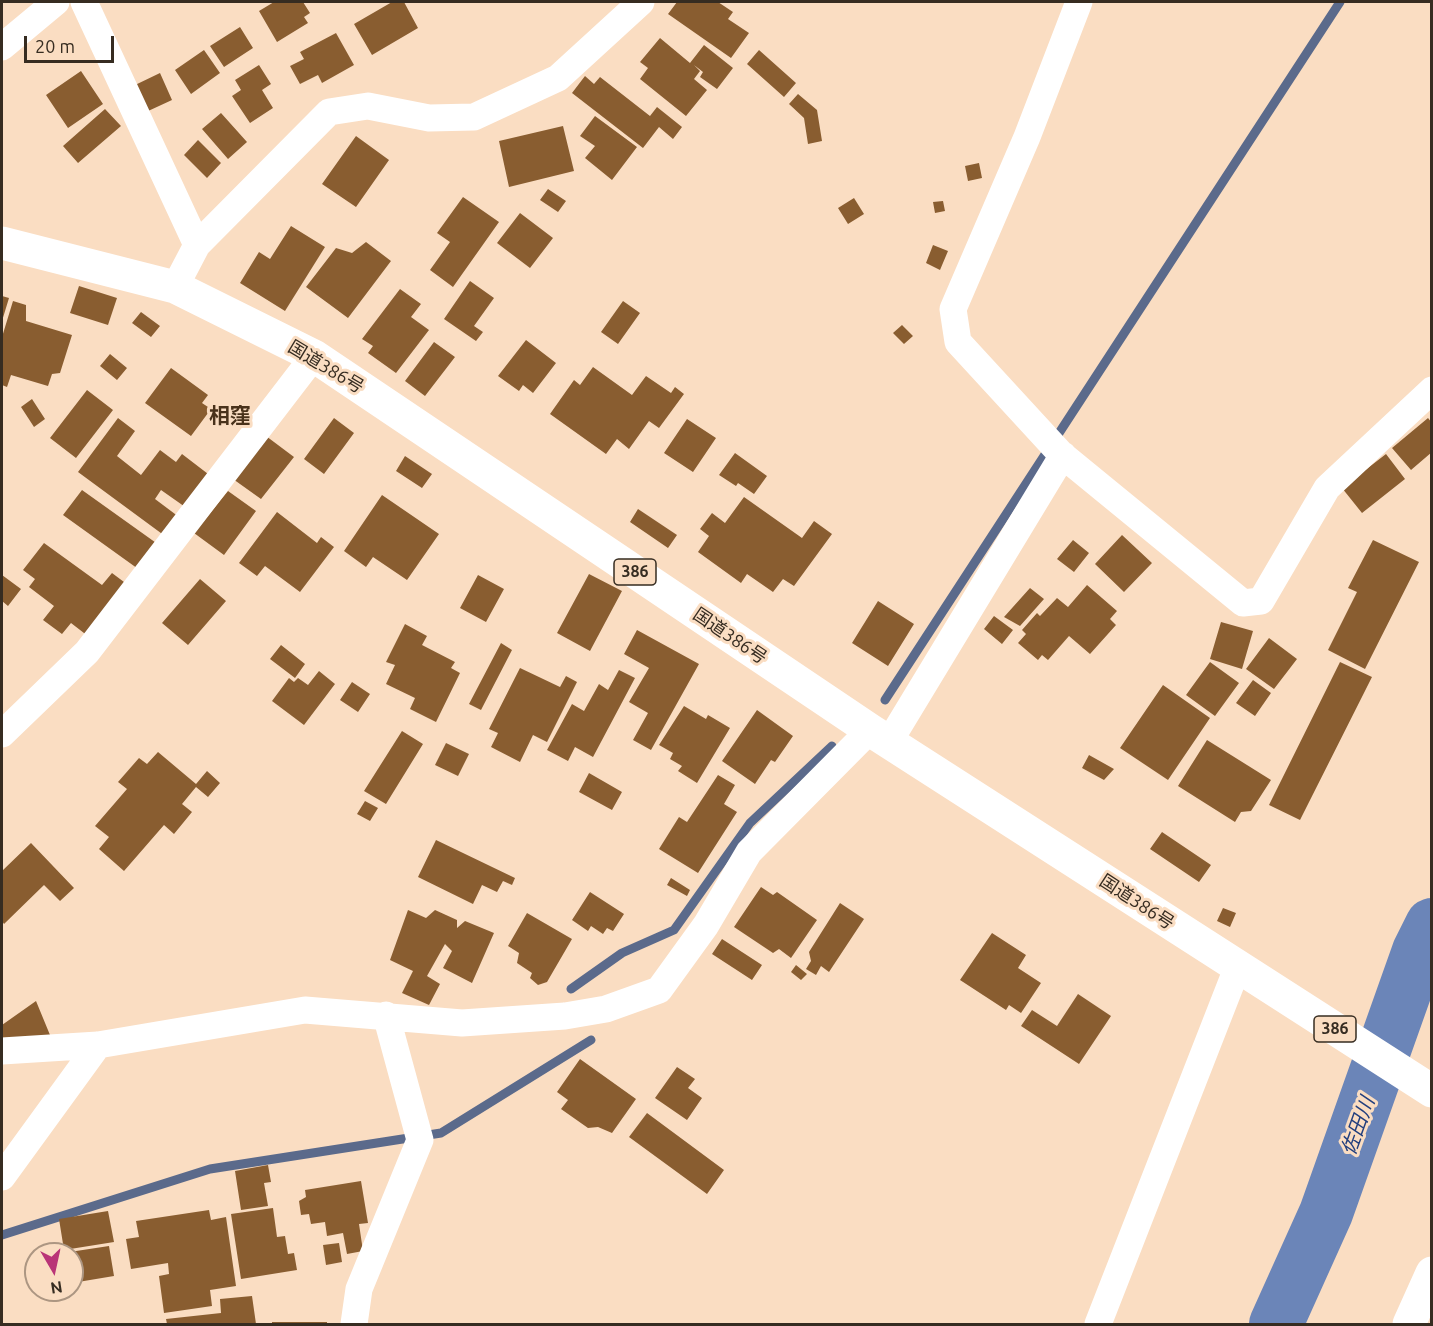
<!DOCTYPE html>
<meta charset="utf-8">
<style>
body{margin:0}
#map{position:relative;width:1433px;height:1326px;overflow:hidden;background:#faddc2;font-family:Ubuntu,sans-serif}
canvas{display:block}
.frame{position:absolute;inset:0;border:3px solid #362c21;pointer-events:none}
.north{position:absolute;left:24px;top:1242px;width:60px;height:60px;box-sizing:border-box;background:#faddc2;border:2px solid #ac9682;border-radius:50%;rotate:171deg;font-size:16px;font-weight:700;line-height:24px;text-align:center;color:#362c21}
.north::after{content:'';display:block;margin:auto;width:21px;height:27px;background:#b93477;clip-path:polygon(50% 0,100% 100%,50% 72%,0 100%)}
.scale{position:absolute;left:24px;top:36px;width:90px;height:27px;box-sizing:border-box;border:3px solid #362c21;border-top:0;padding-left:8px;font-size:18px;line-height:21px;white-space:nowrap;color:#362c21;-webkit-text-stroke:4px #faddc2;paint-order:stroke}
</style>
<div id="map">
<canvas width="1433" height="1326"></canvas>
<div class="frame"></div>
<div class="north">N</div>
<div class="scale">20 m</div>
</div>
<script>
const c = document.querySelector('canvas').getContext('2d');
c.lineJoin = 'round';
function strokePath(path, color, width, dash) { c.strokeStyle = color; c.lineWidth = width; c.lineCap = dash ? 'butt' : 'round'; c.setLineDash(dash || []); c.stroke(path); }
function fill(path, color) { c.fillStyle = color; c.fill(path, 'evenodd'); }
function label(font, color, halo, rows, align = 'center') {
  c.font = font + ' Ubuntu,"Noto Sans JP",sans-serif'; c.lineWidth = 6; c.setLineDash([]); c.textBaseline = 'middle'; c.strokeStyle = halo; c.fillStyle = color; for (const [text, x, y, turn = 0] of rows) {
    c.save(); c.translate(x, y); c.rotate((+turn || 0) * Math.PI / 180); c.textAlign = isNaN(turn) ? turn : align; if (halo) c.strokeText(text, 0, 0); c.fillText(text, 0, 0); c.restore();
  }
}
strokePath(new Path2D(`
 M885 700 1340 2
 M571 989 622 953 674 930 750 823 832 746
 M2 1235 210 1169 441 1133 591 1040`), '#5b6a8b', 9);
strokePath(new Path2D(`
 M1276 1324 1326 1213 1419 951 1432 925`), '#6b85b8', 54);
fill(new Path2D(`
 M274 2H303L310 13 304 17 308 23 277 42 259 11Z
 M392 2H404L418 28 372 55 354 24Z
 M677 2H718L733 12 728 19 749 33 731 58 668 14Z
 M240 27 253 48 224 67 210 46Z
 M336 33 354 65 322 83 318 75 300 84 290 66 304 59 300 52Z
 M660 38 690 63 704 45 733 68 717 89 700 77 703 72 694 65 700 71 694 79 707 90 686 116 640 79 648 68 640 62Z
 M204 50 220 73 191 94 175 70Z
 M759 50 796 83 784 97 747 64Z
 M259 65 271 84 262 90 273 108 250 123 232 96 241 90 235 80Z
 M81 71 103 104 68 128 46 95Z
 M160 73 172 100 146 112 133 86Z
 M585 76 594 84 600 77 650 116 657 107 682 127 673 139 659 127 643 148 572 93Z
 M798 94 817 110 822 141 808 144 804 118 789 104Z
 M105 109 121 126 78 163 63 146Z
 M221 113 247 142 228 159 202 129Z
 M595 116 637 147 612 180 585 158 595 146 580 136Z
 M563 126 574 171 509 187 499 141Z
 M356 136 389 160 356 207 322 184Z
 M198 140 221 163 207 178 184 155Z
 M979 163 982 178 968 181 965 166Z
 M548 189 566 201 558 212 540 200Z
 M463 197 499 222 453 287 430 270 450 242 437 233Z
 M854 198 864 214 848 224 838 208Z
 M943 201 945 211 935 213 933 202Z
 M520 213 553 238 530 268 497 243Z
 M291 226 325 247 285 311 240 283 259 252 270 259Z
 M366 242 391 261 348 318 306 287 336 248 352 253Z
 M933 245 948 251 940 270 926 263Z
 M470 281 494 298 474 326 483 332 476 341 444 319Z
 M79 286 117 298 108 325 70 313Z
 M400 289 421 304 411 317 429 330 396 373 368 353 373 346 362 339Z
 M2 296 9 298 2 321Z
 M13 301 26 305V321L72 335 60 373 52 374 48 386 11 375 7 387 2 385V337Z
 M623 301 640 313 618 344 601 332Z
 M141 312 160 326 151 337 132 323Z
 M902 325 913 336 904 344 893 333Z
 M526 340 556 363 533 393 523 385 519 391 498 376Z
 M434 342 455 357 425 396 405 381Z
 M110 354 127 368 117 380 100 366Z
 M593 367 632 395 646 376 671 393 675 387 684 394 659 428 649 421 629 449 617 439 606 454 550 414 574 380 580 385Z
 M171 368 208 395 202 403 211 409 191 436 145 403Z
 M87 390 113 410 76 458 50 438Z
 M32 399 45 419 34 427 21 407Z
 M118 418 135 431 117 456 141 475 160 450 176 462 182 454 212 477 188 509 161 490 155 499 183 520 169 539 78 472Z
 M334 418 354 433 324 474 304 459Z
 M1428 418 1432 423V452L1411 470 1392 448Z
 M687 419 716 438 693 472 664 453Z
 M266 436 294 457 261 499 233 479Z
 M735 453 767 476 754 494 738 483 736 486 719 475Z
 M1386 454 1405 479 1362 513 1342 488Z
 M405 456 432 474 422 488 396 471Z
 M82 490 159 545 141 571 63 515Z
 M228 491 256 511 224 555 194 533Z
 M382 495 439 534 407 580 373 557 366 567 344 551Z
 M744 497 802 538 814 521 832 534 794 586 783 579 773 592 747 574 741 583 698 552 709 536 700 529 712 513 725 523Z
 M638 509 677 535 668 548 630 522Z
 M277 512 317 543 321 537 334 547 300 592 265 566 257 576 239 563Z
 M1122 535 1152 563 1124 592 1095 564Z
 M1073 540 1089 553 1074 572 1057 559Z
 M1373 540 1419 562 1365 669 1328 650 1357 592 1348 588Z
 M44 543 102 585 112 573 132 588 93 640 71 623 62 634 43 620 54 606 29 587 35 579 23 570Z
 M589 574 622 591 590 651 557 633Z
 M2 575 21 589 8 606 2 601Z
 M478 575 504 589 486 622 460 608Z
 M200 579 226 601 188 645 162 623Z
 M1087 585 1117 611 1110 619 1116 625 1090 654 1069 636 1048 660 1042 655 1038 660 1018 643 1026 634 1022 630 1037 613 1040 616 1057 598 1068 607Z
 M1030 588 1044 599 1020 626 1004 617Z
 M878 601 914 624 888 666 852 643Z
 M994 616 1013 630 1002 644 984 629Z
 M1221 622 1253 631 1242 669 1210 659Z
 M405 624 427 636 422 645 455 662 451 668 460 673 436 722 410 709 415 698 386 684 395 665 386 662Z
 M637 630 699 664 651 750 633 740 648 713 629 702 649 668 624 654Z
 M1269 638 1297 659 1274 689 1246 669Z
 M501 643 512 650 481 710 469 704Z
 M281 645 305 664 295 678 270 659Z
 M1210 662 1239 683 1215 716 1186 695Z
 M1340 662 1372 677 1300 820 1269 805Z
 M520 668 560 687 566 676 577 682 547 742 533 735 520 762 491 747 498 733 489 729Z
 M619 670 635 678 593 757 575 747 568 761 547 750 572 704 584 711 599 684 608 690Z
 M319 671 335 684 304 725 272 701 289 678 294 682 298 678 308 685Z
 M1253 680 1271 693 1255 716 1236 703Z
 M352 682 370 694 358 712 340 700Z
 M1163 685 1210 718 1168 780 1120 748Z
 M684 706 706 719 708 715 730 728 697 783 678 771 682 766 670 759 673 753 659 745Z
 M757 710 793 736 775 762 771 760 755 784 722 761Z
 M402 731 423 744 386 804 364 791Z
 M1207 740 1271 780 1251 811 1241 812 1235 822 1178 786Z
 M446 743 469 754 458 776 435 765Z
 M158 752 196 784 207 771 220 783 208 797 196 787 182 804 192 812 174 834 164 825 124 871 99 849 109 837 95 826 127 789 118 782 139 758 147 764Z
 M1089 755 1114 769 1104 780 1082 768Z
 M589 773 622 792 612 810 579 792Z
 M718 775 735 785 724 804 737 812 698 873 659 849 679 817 687 822Z
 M365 801 378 808 370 821 357 814Z
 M1162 832 1211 865 1199 882 1150 849Z
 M436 840 515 878 512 885 503 881 497 892 482 885 473 904 418 877Z
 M31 843 74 888 60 901 44 885 4 924 2 921V871Z
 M671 878 690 890 687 896 667 885Z
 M761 887 773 895 777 892 817 920 791 958 779 949 773 953 734 927Z
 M590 892 624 914 613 931 607 928 603 934 591 926 588 931 572 920Z
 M840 903 864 919 829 972 821 966 816 975 806 969 811 961 809 952Z
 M1223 908 1236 913 1230 927 1217 921Z
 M408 910 426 918 435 910 457 920V928L465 921 494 933 472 983 443 968 452 951 445 944 427 976 440 984 429 1005 402 993 413 971 390 960Z
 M527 913 572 939 547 982 538 985 530 978 532 973 517 963 519 953 508 946Z
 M992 933 1026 955 1018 968 1041 983 1021 1013 1009 1005 1006 1010 960 980Z
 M722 939 762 965 752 980 712 954Z
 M796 965 807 974 801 980 791 972Z
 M1078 994 1111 1016 1079 1064 1021 1026 1032 1010 1057 1026Z
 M36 1001 50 1035 2 1042V1025Z
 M580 1059 636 1099 612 1133 598 1127 588 1128 561 1109 568 1100 557 1092Z
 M677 1067 695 1079 688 1088 702 1098 687 1120 655 1098Z
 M647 1113 724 1170 707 1194 629 1137Z
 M268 1165 271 1182 264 1183 268 1206 241 1210 235 1171Z
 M361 1181 368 1223 359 1224 363 1251 347 1254 343 1233 327 1236 325 1222 311 1224 309 1214 301 1215 299 1201 306 1197 305 1190Z
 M273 1208 277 1237 285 1236 288 1254 294 1253 297 1270 241 1279 231 1214Z
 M209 1210 211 1220 226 1217 236 1286 210 1290 212 1306 164 1313 159 1276 169 1274 168 1263 131 1269 126 1239 139 1237 136 1221Z
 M108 1211 114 1242 64 1250 59 1219Z
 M339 1243 342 1262 326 1265 323 1245Z
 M109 1246 114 1276 72 1283V1254L63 1253Z
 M252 1296 256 1324H167L166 1319 221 1313 220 1299Z
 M272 1322H327V1324H272Z`), '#895d30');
strokePath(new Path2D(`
 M84 2 197 245
 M1079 2 1027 137 953 309 958 342 1061 454 1243 603 1261 601 1327 488 1432 390
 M2 47 56 2
 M175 287 197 245 329 112 368 106 429 118 474 117 558 78 641 2
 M2 734 87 652 314 356
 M889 742 1063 455
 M2 1051 98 1045 305 1010 462 1023 565 1016 606 1009 659 990 706 925 749 852 870 730
 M2 1177 98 1045
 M354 1324 359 1289 420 1140 386 1015
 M1098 1324 1238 966`), '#fff', 27);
strokePath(new Path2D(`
 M1409 1324 1432 1273`), '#fff', 33);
strokePath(new Path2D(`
 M2 243 175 287 314 356 870 730 1432 1091`), '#fff', 33);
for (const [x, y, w] of [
 [635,572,42],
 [1335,1029,42]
]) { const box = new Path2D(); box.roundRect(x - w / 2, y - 13, w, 26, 4.5); c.fillStyle = '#faddc2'; c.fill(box); strokePath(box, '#362c21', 1.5); }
label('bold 16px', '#362c21', null, [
 ["386",635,572],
 ["386",1335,1029]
]);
label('18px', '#362c21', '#faddc2', [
 ["国道386号",326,367,31],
 ["国道386号",730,636,34],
 ["国道386号",1137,902,33]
]);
label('italic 20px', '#223f7e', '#faddc2', [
 ["佐田川",1358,1126,-70]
]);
label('bold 21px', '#49321b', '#faddc2', [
 ["相窪",230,416]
]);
</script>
